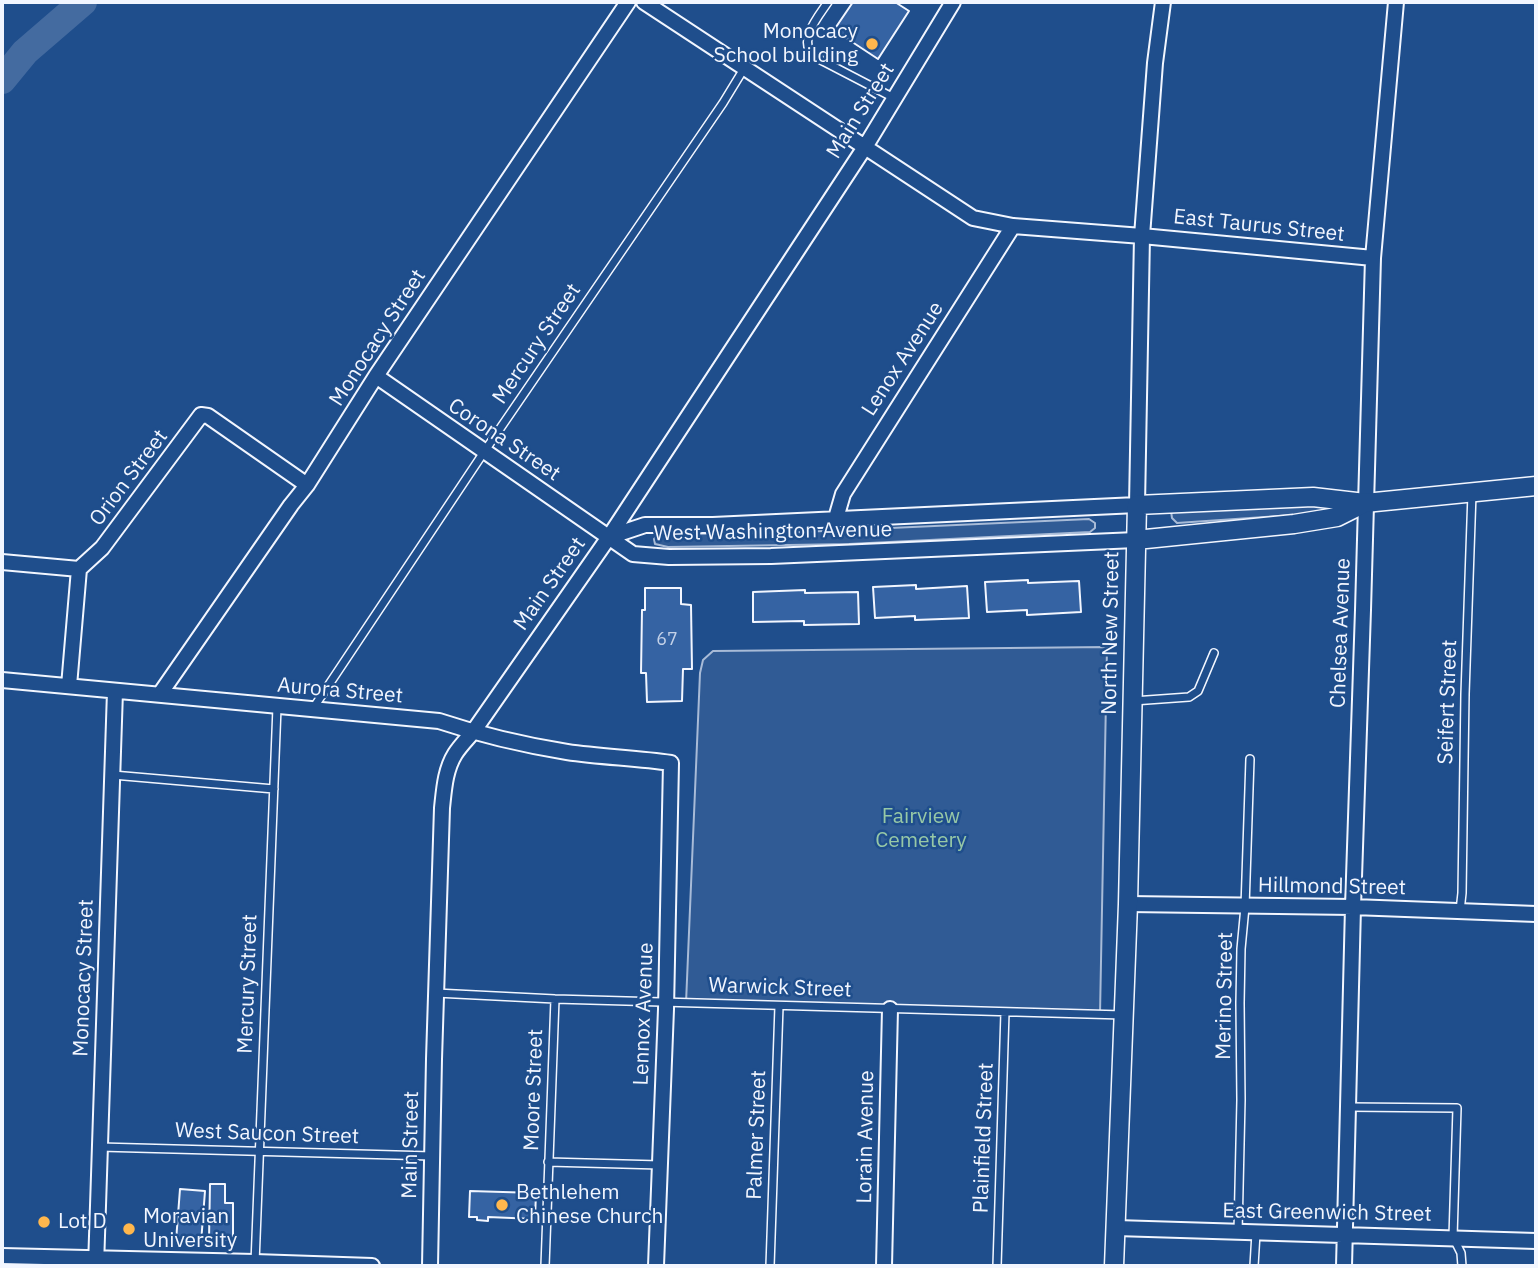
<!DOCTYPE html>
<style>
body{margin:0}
#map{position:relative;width:1538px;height:1268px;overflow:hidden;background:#1f4e8c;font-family:"IBM Plex Sans",sans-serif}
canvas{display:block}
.frame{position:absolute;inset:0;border:4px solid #f2f6ff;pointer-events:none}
</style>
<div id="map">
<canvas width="1538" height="1268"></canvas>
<div class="frame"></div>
</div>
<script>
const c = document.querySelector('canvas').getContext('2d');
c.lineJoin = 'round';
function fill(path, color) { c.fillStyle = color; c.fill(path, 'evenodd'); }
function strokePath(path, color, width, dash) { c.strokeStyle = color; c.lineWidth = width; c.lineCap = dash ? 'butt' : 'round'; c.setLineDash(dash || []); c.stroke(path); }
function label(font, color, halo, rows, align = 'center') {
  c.font = font + ' "IBM Plex Sans",sans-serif'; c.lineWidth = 5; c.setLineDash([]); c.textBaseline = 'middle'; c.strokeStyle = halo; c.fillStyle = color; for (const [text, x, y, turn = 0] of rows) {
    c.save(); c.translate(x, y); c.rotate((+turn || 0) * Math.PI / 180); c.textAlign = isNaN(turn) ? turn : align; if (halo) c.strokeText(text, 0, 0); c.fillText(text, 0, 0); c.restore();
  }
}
const green = new Path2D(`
 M1328 505 1323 513 1177 523 1172 518 1171 511 1180 509Z
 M1089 519 1095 523V528L1090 532 849 544 668 547 655 544 654 539 658 535 668 534 780 533Z
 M1107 647 1100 1014 686 1003 700 673 703 660 713 651Z`);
fill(green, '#305b95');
strokePath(green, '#a8bbd7', 2);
strokePath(new Path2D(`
 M2 80 25 52 83 2`), '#446ba0', 28);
const building = new Path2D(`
 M853 2H895L909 11 878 59 834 30Z
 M1028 580V583L1079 581 1081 612 1027 615V610L987 612 985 582Z
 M916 585V589L967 586 969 618 915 620V616L875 618 873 587Z
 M645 588H681V604L691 605 692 669H683L682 701 647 702 646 673H641L642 610H645Z
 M805 590V593L858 592 859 624 804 625V621L753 622V592Z
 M210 1184H225V1203H233V1240H209Z
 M180 1189 205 1191 201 1243 176 1241Z
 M470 1191 536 1193 535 1219 488 1217V1221L477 1220V1217H469Z`);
fill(building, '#3563a3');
strokePath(building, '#f2f6ff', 2);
const service = new Path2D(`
 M828 2C818 17 796 42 815 57L894 98
 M1133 701 1189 697 1198 691 1214 653
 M312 710 484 452 723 103 745 67
 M113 775 274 789
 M1460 911 1462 893 1465 694 1472 493
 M436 993 555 999 1123 1015
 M1349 1107 1457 1108 1453 1237 1461 1253 1462 1266
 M100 1147 432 1156
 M548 1162 660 1165
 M1238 1232 1241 1100 1240 1003 1241 949 1245 907 1250 759
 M255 1263 277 707
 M545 1266 555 999
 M770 1266 779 1006
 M997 1266 1005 1012
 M1254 1266 1256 1233`);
const minor = new Path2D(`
 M644 2 973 218 1013 226 1142 236 1373 258
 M376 376 633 554 669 557 771 556 1136 540
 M836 518 843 494 1013 226
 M609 537 645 525H713L1137 505 1142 236 1155 63 1163 2
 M2 562 79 569
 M2 680 439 721C481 735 524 745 567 752 601 757 636 758 671 763L666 1009 656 1266
 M69 686 79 569 102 548 201 415 208 416 307 485
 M160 694 291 505 307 485 376 376 628 2
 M1128 904 1353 907 1536 914
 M1116 1228 1536 1241
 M2 1256 255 1262 372 1266
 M96 1266 115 691
 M430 1266 434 1059 442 808C444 790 445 770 455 754 460 746 467 739 473 732L609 537 865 147 953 2
 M884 1266 890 1009
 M1344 1266 1353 907 1363 610 1373 258 1396 2`);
const tertiary = new Path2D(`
 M1136 540 1294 524 1337 517 1365 503
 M1114 1266 1128 904 1137 505 1313 497 1365 503 1536 486`);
strokePath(service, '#f2f6ff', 10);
strokePath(minor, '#f2f6ff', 18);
strokePath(tertiary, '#f2f6ff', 21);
strokePath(service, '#1f4e8c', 7);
strokePath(minor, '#1f4e8c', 14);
strokePath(tertiary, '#1f4e8c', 18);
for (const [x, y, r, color] of [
 [872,44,7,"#ffb74d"],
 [502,1205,7,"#ffb74d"],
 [44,1222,7,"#ffb74d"],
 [129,1229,7,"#ffb74d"]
]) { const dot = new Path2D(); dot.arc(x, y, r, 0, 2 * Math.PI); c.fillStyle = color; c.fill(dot); strokePath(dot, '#1f4e8c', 2.5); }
label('18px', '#c3d1e8', null, [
 ["67",667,640]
]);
label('21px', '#f2f6ff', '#1f4e8c', [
 ["Monocacy",858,32,"right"],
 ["School building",858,56,"right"],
 ["Bethlehem",516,1193],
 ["Chinese Church",516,1217],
 ["Moravian",143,1217],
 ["University",143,1241],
 ["Lot D",58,1222]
], 'left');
label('21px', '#f2f6ff', '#1f4e8c', [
 ["Main Street",861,111,-58],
 ["East Taurus Street",1259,226,6],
 ["Monocacy Street",378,338,-57],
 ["Mercury Street",537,344,-56],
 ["Lenox Avenue",903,359,-57],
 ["Corona Street",504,440,34],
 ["Orion Street",129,478,-53],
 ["West Washington Avenue",773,532,-1],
 ["Main Street",550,584,-55],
 ["North New Street",1111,633,-89],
 ["Chelsea Avenue",1341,633,-88],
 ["Aurora Street",340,691,5],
 ["Seifert Street",1448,702,-88],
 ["Hillmond Street",1332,887,1],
 ["Monocacy Street",84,978,-88],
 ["Mercury Street",248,984,-88],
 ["Warwick Street",780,988,2],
 ["Merino Street",1225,996,-89],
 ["Lennox Avenue",644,1014,-88],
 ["Moore Street",534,1090,-88],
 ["West Saucon Street",267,1134,2],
 ["Palmer Street",757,1135,-88],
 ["Lorain Avenue",866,1137,-89],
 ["Plainfield Street",984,1138,-88],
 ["Main Street",411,1145,-89],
 ["East Greenwich Street",1327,1213,1]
]);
label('21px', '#97c8a6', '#1f4e8c', [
 ["Fairview",921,817],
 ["Cemetery",921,841]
]);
</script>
